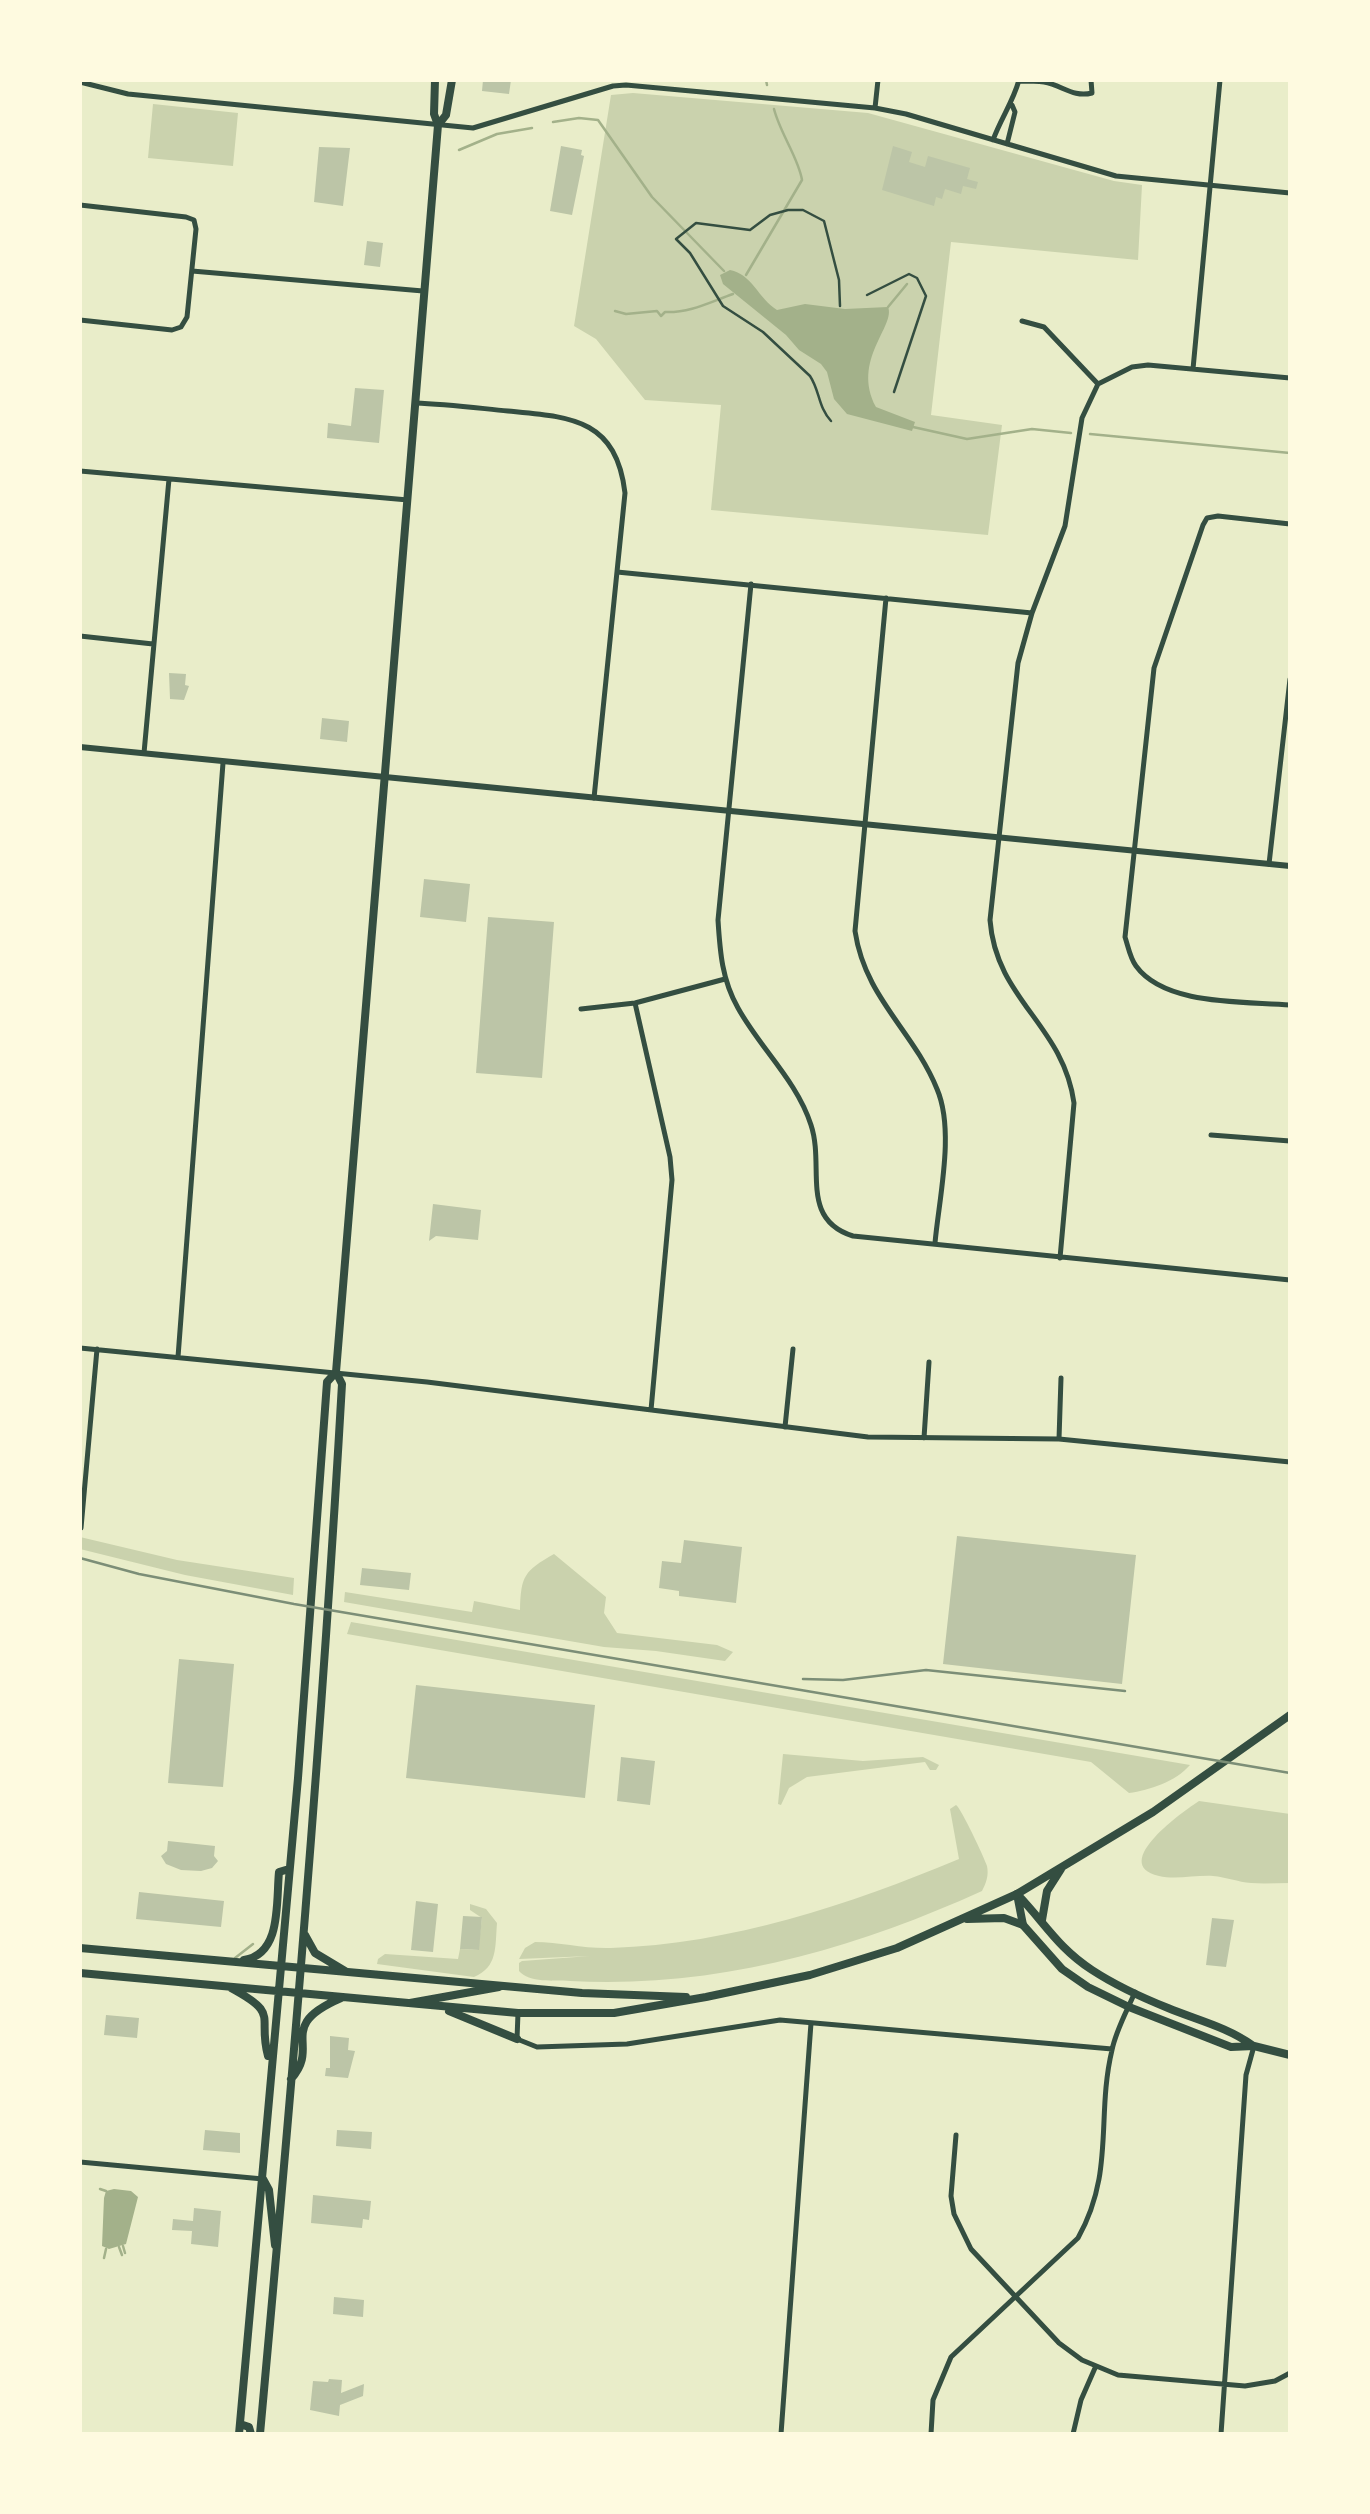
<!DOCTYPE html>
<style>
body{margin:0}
#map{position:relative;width:1370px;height:2514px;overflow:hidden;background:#e9edc9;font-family:Montserrat,sans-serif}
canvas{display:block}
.frame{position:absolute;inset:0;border:82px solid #fefae0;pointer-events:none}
</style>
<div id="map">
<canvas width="1370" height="2514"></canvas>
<div class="frame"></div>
</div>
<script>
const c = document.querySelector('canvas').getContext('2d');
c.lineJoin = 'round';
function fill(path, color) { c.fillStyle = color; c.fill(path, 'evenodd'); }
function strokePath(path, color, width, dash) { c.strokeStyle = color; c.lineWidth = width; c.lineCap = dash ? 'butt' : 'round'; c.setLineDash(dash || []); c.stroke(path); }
fill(new Path2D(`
 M633 93 868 113 1114 181 1142 185 1138 260 951 242 931 415 1002 425 988 535 711 510 721 405 645 400 596 339 574 326 611 95Z
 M153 104 238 113 233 166 148 158Z
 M80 1537 177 1560 294 1578 293 1595 185 1575 80 1549Z
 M554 1554 606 1597 604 1613 617 1633 717 1645 733 1652 725 1661 656 1651 604 1647 344 1602 345 1592 472 1612 474 1601 520 1610C521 1576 524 1571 554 1554Z
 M351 1622 1190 1765C1175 1782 1150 1790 1129 1793L1091 1762 347 1634Z
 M783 1754 863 1761 923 1757 939 1765 936 1770H930L925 1762 807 1777 789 1788 781 1805 778 1804Z
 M1199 1801 1290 1814V1883C1277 1883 1264 1884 1251 1883 1238 1882 1226 1877 1213 1876 1196 1875 1175 1880 1159 1876 1108 1864 1185 1810 1199 1801Z
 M956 1805C961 1808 984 1857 987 1866 989 1876 986 1883 982 1891 852 1950 713 1989 570 1981 554 1980 529 1983 519 1971V1963L522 1961 590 1956 519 1959 525 1948 535 1942C560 1942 585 1949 611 1948 731 1944 849 1905 959 1859L950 1809Z
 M470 1904 486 1909 497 1923C495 1947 498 1967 474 1977L377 1964 378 1959 385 1954 458 1959 460 1949 478 1950 482 1918 470 1910Z`), '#cad2ad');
fill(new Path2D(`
 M730 270C752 274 758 298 777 310L805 304 845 309 888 307C896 326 851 360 876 407L915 422 912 431 847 414 834 399 827 372 821 364 799 350 786 335 723 284 720 275Z
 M114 2189 131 2191 138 2197 126 2244 109 2249 102 2246 104 2198 106 2191Z`), '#a3b18a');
strokePath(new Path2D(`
 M766 80 767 85
 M553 122 579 118 598 120 652 197 724 271
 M459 150 497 134 532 128
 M746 275 802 180C799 159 780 133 774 109
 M888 307 907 284
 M615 311 626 314 657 311 661 316 665 312C690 313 710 302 733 294
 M913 427 967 439 1032 429 1071 433
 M1090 434 1290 453
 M235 1958 253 1944
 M100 2189 106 2191
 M123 2246 125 2253
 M119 2247 122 2255
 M104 2258 106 2249`), '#a3b18a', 2.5);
fill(new Path2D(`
 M483 80H511L509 94 482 91Z
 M561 146 582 150 581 155 584 156 572 215 550 211Z
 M893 146 912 152 909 162 925 167 928 156 970 168 967 179 978 182 976 189 963 186 961 194 945 189 942 199 936 197 934 206 882 190Z
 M319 147 350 148 343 206 314 202Z
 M367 241 383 243 380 267 364 265Z
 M355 388 384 390 379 443 327 438 328 423 351 426Z
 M169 673 186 674 185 685 189 686 184 700 170 699Z
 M322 718 349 721 347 742 320 739Z
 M424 879 470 884 466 922 420 917Z
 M488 917 554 922 542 1078 476 1073Z
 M433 1204 481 1210 478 1240 436 1236 429 1241Z
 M957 1536 1136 1555 1122 1684 943 1664Z
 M684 1540 742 1547 736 1603 679 1596V1591L659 1588 662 1561 681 1563Z
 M362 1568 411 1573 409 1590 360 1585Z
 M179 1659 234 1664 223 1787 168 1783Z
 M416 1685 595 1705 585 1798 406 1778Z
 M621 1757 655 1761 650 1805 617 1801Z
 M168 1841 215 1846 214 1856 218 1861 212 1868 201 1871 181 1870 166 1864 161 1856 167 1851Z
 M139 1892 224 1901 221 1927 136 1919Z
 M416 1901 438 1904 433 1952 411 1950Z
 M463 1916 482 1917 479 1950 460 1949Z
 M1212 1918 1234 1920 1226 1967 1206 1965Z
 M106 2015 139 2018 137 2038 104 2035Z
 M330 2036 349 2038 348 2050 355 2051 348 2078 325 2076 326 2068H330Z
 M205 2130 240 2133V2153L203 2150Z
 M337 2130 372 2132 371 2149 336 2146Z
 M313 2195 371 2201 369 2220 363 2219 362 2228 311 2223Z
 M194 2208 221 2211 218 2247 191 2244 192 2231 172 2230 173 2219 193 2221Z
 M334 2297 364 2300 363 2317 333 2314Z
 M329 2379 342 2380 341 2393 364 2384 363 2396 340 2405 339 2416 310 2410 313 2381 328 2382Z`), '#bcc5a7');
strokePath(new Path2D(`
 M867 295 909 274 917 278 926 296 894 392
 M831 421C818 407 820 391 810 376L763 332 723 306 690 253 676 239 696 223 750 230 770 215 788 210H803L824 221 839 280 840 306`), '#344e41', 2.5);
strokePath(new Path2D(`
 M1019 81C1027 81 1036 81 1044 82 1062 85 1073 98 1092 93L1091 80
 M80 82 128 94 473 128 613 86 626 85 875 108 906 114 1116 176 1290 193
 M875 108 878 80
 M993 140C1001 118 1013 102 1019 80
 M1007 144 1015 112 1012 105
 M80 205 186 217 194 220 196 229 187 317 181 327 172 330 80 320
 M192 271 423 291
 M1022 321 1044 327 1098 384
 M1193 369 1220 80
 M415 403C446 404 477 408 508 411 570 417 616 418 625 493L594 798
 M80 471 408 500
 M1290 524 1218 516 1207 518 1203 525 1154 668 1125 937C1128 946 1130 958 1136 966 1165 1006 1244 1001 1290 1005
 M617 572 1032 613
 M751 584 718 920C720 952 722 980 738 1008 760 1048 797 1081 811 1125 825 1167 799 1219 853 1236L1290 1280
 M886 598 855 931C865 998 913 1030 937 1089 955 1131 939 1198 935 1243
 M80 636 153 644
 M144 753 169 479
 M1269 864 1290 679
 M635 1003 670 1157 672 1180 651 1410
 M581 1009 635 1003 725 979
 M1211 1135 1290 1141
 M1060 1258 1074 1103C1063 1024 996 1000 990 920L1018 663 1032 613 1065 526 1082 418 1098 384 1132 367 1148 365 1290 378
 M80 1348 427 1382 868 1437 1059 1439 1290 1462
 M178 1357 223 763
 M785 1427 793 1349
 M924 1438 929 1362
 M1059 1439 1061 1378
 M81 1528 97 1349
 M518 2013 517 2039 537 2047 627 2044 780 2020 1112 2049
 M956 2135 951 2196 954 2214 971 2249 1059 2343 1082 2360 1118 2375 1245 2386 1275 2381 1290 2373
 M80 2162 263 2179
 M781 2434 811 2023
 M931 2434 933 2400 951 2357 1078 2238C1115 2172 1096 2117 1112 2050 1116 2030 1127 2011 1135 1992
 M1073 2434 1081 2400 1095 2368
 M1221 2434 1246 2075 1254 2046`), '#344e41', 5);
strokePath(new Path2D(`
 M80 747 1290 866`), '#344e41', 6);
strokePath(new Path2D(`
 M1017 1894 1023 1925 1062 1969 1088 1987 1129 2007 1231 2047 1254 2046 1290 2055
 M1017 1894C1045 1923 1058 1948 1092 1970 1115 1985 1143 1998 1168 2008 1197 2020 1227 2027 1252 2045`), '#344e41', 8);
strokePath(new Path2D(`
 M438 125 446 115 452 80
 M967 1919 1004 1918 1023 1925
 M1042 1920 1047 1891 1061 1869
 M305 1935 315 1953 345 1971
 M80 1948 582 1993 686 1997
 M244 1960C282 1954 276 1902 279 1872L289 1869
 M80 1973 518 2013H614L706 1997 810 1975 897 1948 1017 1894 1153 1812 1290 1715
 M231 1988C281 2015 257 2015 268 2056
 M410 2003 499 1987
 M449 2011 517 2039
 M291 2079C322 2045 274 2027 341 1998
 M263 2179 269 2190 275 2245
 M240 2424 249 2427 251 2434
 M239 2434 298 1778 327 1382 336 1372
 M260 2434C292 2085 322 1734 342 1384L336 1372 438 125 434 114 435 80`), '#344e41', 8);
strokePath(new Path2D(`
 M80 1558 139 1574 294 1604 1290 1773
 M803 1679 843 1680 926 1670 1125 1691`), '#7c8e77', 2.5);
</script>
